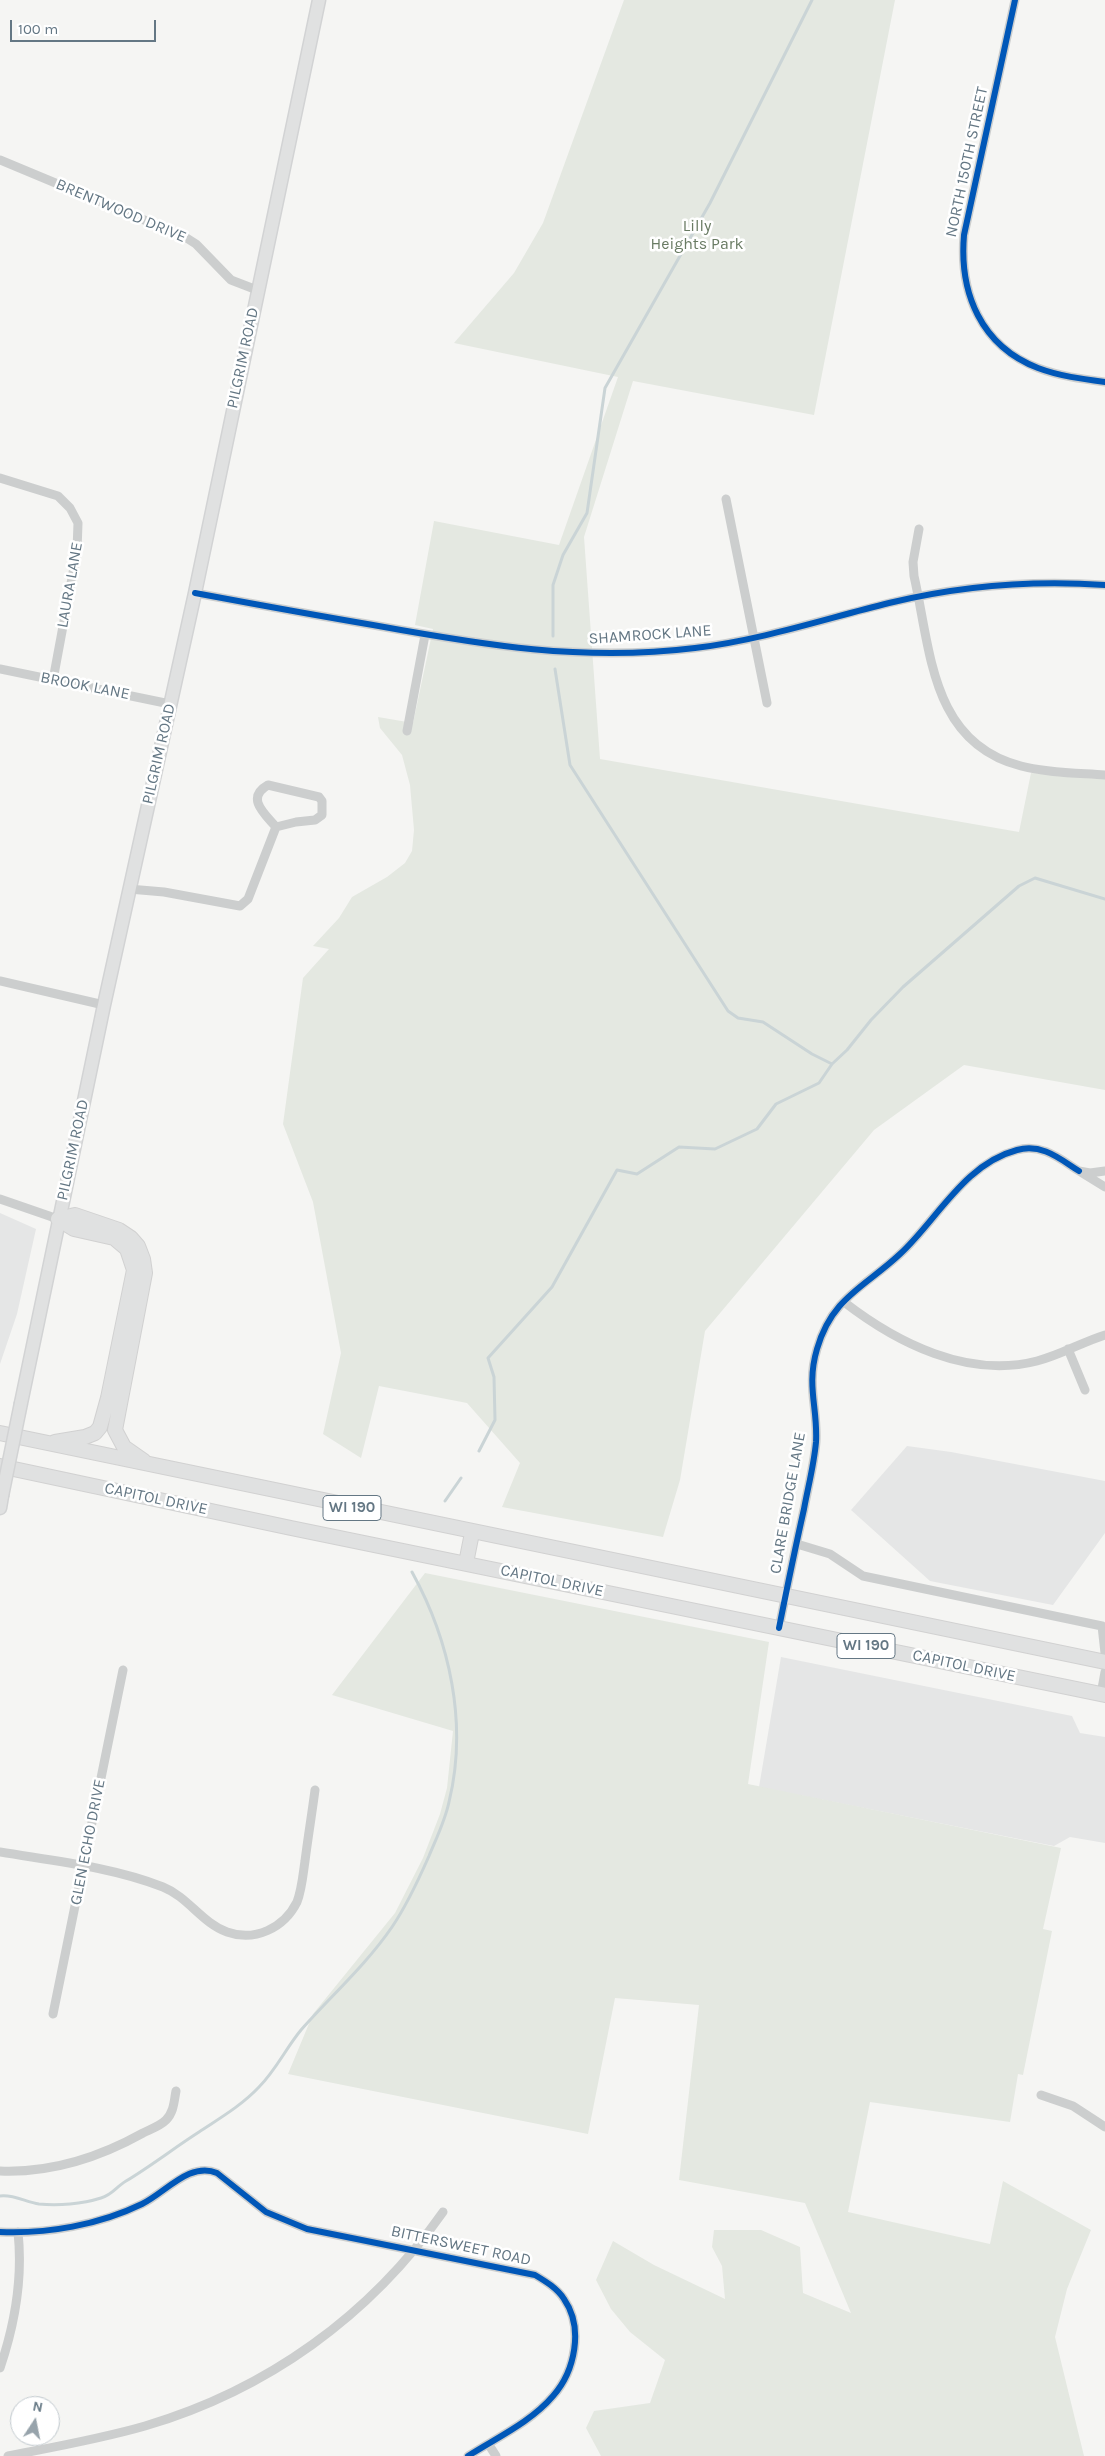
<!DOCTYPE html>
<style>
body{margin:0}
#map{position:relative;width:1105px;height:2456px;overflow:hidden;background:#f5f5f3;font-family:Karla,sans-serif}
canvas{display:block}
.north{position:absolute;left:10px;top:2396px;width:50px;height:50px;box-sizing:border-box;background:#fff;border:1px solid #c1c9ce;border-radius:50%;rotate:11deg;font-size:14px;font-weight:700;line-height:20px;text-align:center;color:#647784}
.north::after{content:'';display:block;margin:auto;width:18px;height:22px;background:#97a3ab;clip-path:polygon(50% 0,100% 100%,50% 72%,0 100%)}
.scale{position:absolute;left:10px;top:20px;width:146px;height:22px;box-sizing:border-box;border:2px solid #647784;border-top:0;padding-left:6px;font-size:15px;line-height:18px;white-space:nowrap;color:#647784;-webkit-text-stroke:4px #fff;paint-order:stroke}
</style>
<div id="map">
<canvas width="1105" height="2456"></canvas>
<div class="north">N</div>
<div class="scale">100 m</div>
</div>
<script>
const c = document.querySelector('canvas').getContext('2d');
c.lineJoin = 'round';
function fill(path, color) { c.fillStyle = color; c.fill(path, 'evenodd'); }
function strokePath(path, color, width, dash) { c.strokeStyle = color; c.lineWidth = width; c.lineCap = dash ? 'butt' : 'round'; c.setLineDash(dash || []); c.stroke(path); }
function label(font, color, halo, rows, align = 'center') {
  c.font = font + ' Karla,sans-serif'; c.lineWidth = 5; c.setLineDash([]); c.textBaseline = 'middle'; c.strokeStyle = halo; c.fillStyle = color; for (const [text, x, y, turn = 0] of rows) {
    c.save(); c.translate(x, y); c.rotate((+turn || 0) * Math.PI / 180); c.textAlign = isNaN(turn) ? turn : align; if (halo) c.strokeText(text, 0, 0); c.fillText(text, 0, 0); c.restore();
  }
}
fill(new Path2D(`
 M0 1213 36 1229 17 1314 0 1364Z
 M907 1446 951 1452 1105 1481V1533L1053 1605 930 1581 851 1510Z
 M781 1657 1072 1716 1080 1733 1105 1737V1843L1070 1837 1054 1846 759 1787Z`), '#e5e6e6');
fill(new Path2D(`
 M624 0H895L814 415 633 381 584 537 600 759 1019 832 1031 773 1105 779V1090L964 1065 874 1130 705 1331 680 1480 663 1537 502 1507 520 1463 467 1403 379 1386 361 1458 323 1434 341 1353 313 1202 283 1124 303 978 329 949 313 946 339 918 352 897 387 877 405 863 412 851 414 830 410 785 402 755 380 728 378 717 413 723 433 629 415 625 434 521 559 545 618 377 454 343 514 273 543 223Z
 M425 1573 769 1642 748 1784 1061 1848 1043 1929 1052 1931 1023 2075 1018 2074 1010 2122 870 2102 848 2212 990 2244 1003 2181 1091 2230 1067 2289 1055 2337 1084 2456H601L586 2428 594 2411 650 2403 665 2360 630 2332 611 2309 596 2280 613 2241 654 2265 725 2299 722 2266 712 2247 714 2230H761L800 2247 803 2293 851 2313 805 2203 679 2180 699 2005 615 1998 588 2134 288 2074 313 2014 395 1913 423 1858 440 1814 447 1788 453 1731 332 1695Z`), '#e4e8e1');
strokePath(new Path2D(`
 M553 636V585L563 555 587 513 605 388 710 203 812 0
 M555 669 570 765 728 1011 738 1018 763 1022 812 1054 832 1064
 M479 1451 495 1420 494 1377 488 1358 552 1287 617 1170 637 1174 679 1147 715 1149 757 1129 776 1104 819 1083 832 1064 847 1050 871 1020 903 987 1019 886 1035 878 1105 899
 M445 1501 461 1478
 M0 2196C13 2194 26 2202 39 2204 58 2206 82 2204 101 2198 112 2195 116 2187 126 2181 151 2166 174 2148 199 2132 220 2118 241 2106 259 2087 276 2070 286 2048 301 2030 331 1996 366 1965 392 1927 407 1905 418 1881 429 1856 436 1839 445 1821 449 1802 468 1724 450 1641 412 1572`), '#cad4d6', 3);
const secondary = new Path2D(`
 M21 1403 104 1005 195 593 319 0
 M0 1508 2 1496`);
const primary = new Path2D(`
 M58 1219 75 1215 119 1230 131 1238 138 1246 143 1259 145 1273 115 1430 124 1447 144 1461
 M0 1433 1105 1662
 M55 1442 85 1437 95 1433 100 1427 108 1398 134 1270 127 1249 114 1238 74 1229 58 1219
 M0 1466 291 1528 1105 1695
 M466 1563 472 1533`);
strokePath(secondary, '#d2d3d4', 15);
strokePath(primary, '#d1d1d1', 16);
strokePath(new Path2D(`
 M1015 0 964 235C959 293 981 346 1038 368 1059 376 1082 379 1105 382
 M0 160 185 237 196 244 231 280 257 290
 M0 478 58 496 70 508 78 523 77 551 53 680
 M726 499 767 703
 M919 529 913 562 914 576C931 651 931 743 1021 766 1048 773 1078 773 1105 775
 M195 593C254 604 314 615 373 625 483 645 583 662 695 648 762 640 824 619 889 603 959 586 1033 580 1105 585
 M0 669 170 704
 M407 731 425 635
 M268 785 319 797 322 801V815L315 820 296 822 276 827C265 814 245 798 268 785Z
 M129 889 164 892 240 906 248 899 276 827
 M0 981 104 1005
 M1105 1171 1090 1173 1079 1171 1105 1187
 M0 1199 58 1219
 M844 1302C897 1343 968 1379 1037 1361 1061 1355 1082 1342 1105 1335
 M1068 1349 1085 1390
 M797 1544 830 1554 863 1576 1102 1626 1105 1653
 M779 1628C787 1588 795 1549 804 1509 808 1487 814 1465 816 1442 818 1408 806 1386 817 1349 832 1297 865 1287 900 1254 937 1220 964 1164 1017 1150 1042 1143 1060 1159 1079 1171
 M1101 1694 1105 1672
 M0 1852C54 1861 112 1867 163 1887 188 1897 202 1923 227 1932 255 1942 284 1928 297 1902 302 1889 303 1874 305 1861 308 1837 312 1813 315 1790
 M53 2014 123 1670
 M1041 2095 1073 2106 1105 2127
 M0 2171C50 2173 100 2157 143 2133 151 2129 160 2126 166 2120 174 2112 174 2101 176 2091
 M0 2232C47 2234 99 2225 142 2204 165 2193 190 2161 217 2173L266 2212 307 2229 535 2275C545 2281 557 2288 564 2299 584 2328 575 2371 553 2396 531 2422 496 2438 468 2456
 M0 2368C15 2324 23 2279 18 2232
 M489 2445 496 2456
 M8 2456C54 2447 100 2439 145 2426 267 2390 370 2316 443 2212`), '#cccece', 9);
strokePath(secondary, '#e0e1e1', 12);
strokePath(primary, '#e0e1e1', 14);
const secondaryBridge = new Path2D(`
 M2 1496 21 1403`);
strokePath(secondaryBridge, '#d2d3d4', 15, []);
strokePath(secondaryBridge, '#e0e1e1', 12);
strokePath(new Path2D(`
 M1015 0 964 235C959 293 981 346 1038 368 1059 376 1082 379 1105 382
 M195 593C254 604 314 615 373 625 483 645 583 662 695 648 762 640 824 619 889 603 959 586 1033 580 1105 585
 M779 1628C787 1588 795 1549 804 1509 808 1487 814 1465 816 1442 818 1408 806 1386 817 1349 832 1297 865 1287 900 1254 937 1220 964 1164 1017 1150 1042 1143 1060 1159 1079 1171
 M0 2232C47 2234 99 2225 142 2204 165 2193 190 2161 217 2173L266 2212 307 2229 535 2275C545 2281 557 2288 564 2299 584 2328 575 2371 553 2396 531 2422 496 2438 468 2456`), '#0057b8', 6);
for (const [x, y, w] of [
 [352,1508,58],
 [866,1646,58]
]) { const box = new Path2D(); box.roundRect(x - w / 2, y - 12.5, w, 25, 4); c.fillStyle = '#fff'; c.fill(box); strokePath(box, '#647784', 1); }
label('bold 15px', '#647784', null, [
 ["WI 190",352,1508],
 ["WI 190",866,1646]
]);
label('16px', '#647784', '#fff', [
 ["NORTH 150TH STREET",967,162,-78],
 ["BRENTWOOD DRIVE",121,211,23],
 ["PILGRIM ROAD",243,358,-78],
 ["LAURA LANE",70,585,-80],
 ["SHAMROCK LANE",650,635,-4],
 ["BROOK LANE",85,686,11],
 ["PILGRIM ROAD",159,754,-77],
 ["PILGRIM ROAD",73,1150,-78],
 ["CAPITOL DRIVE",156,1499,12],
 ["CLARE BRIDGE LANE",788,1503,-80],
 ["CAPITOL DRIVE",552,1581,12],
 ["CAPITOL DRIVE",964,1666,12],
 ["GLEN ECHO DRIVE",88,1842,-79],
 ["BITTERSWEET ROAD",461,2246,12]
]);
label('16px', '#697b63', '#fff', [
 ["Lilly",697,226],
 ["Heights Park",697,244]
]);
</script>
